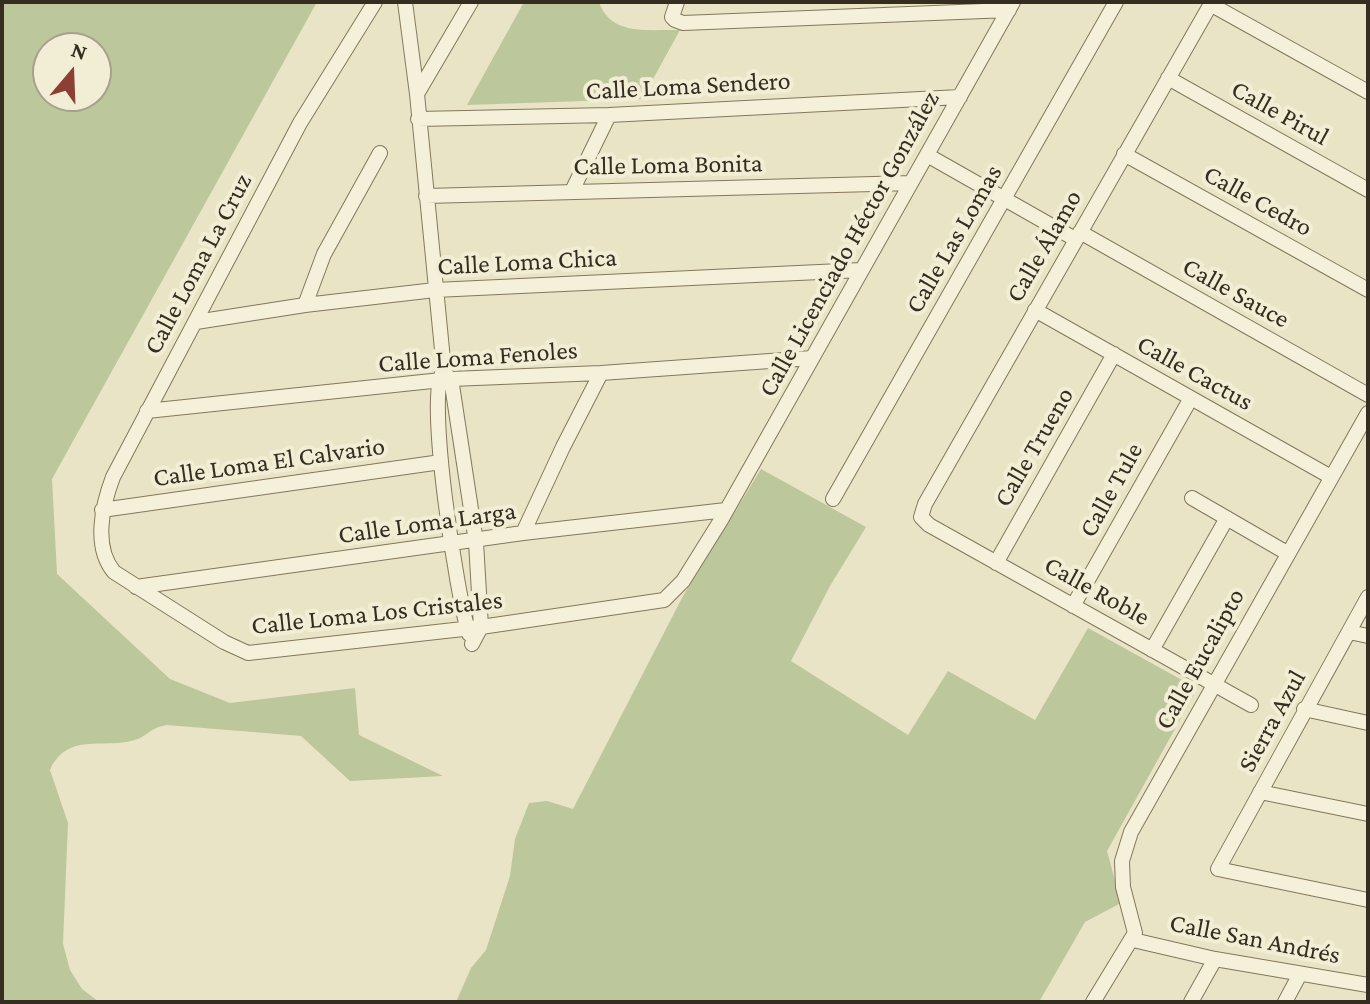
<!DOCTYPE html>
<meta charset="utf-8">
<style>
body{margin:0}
#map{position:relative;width:1370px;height:1004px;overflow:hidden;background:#eae4c6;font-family:"Crimson Pro",serif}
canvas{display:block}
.frame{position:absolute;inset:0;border:4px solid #352d20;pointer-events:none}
.north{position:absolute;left:32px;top:32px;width:80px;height:80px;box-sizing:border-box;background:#f2edd5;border:2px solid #a6a08d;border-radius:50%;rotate:19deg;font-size:22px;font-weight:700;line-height:32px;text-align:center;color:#352d20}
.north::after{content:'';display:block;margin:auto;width:28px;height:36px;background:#8c3f34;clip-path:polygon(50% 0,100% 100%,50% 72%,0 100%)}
</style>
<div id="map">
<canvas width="1370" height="1004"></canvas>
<div class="frame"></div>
<div class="north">N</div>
</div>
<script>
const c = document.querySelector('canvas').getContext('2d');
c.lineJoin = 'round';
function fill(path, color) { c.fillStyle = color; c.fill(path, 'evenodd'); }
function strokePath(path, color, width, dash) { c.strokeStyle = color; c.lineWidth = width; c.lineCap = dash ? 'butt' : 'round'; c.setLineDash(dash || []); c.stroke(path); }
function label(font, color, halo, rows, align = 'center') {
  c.font = font + ' "Crimson Pro",serif'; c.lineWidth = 8; c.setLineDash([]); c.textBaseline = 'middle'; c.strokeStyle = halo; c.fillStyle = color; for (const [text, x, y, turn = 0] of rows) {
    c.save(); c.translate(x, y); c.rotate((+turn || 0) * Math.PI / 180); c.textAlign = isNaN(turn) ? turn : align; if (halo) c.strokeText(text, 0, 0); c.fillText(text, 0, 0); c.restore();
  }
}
fill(new Path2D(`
 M2 2H317L52 479 57 574 170 679 230 703 355 688 359 735 443 776 350 781 301 736 167 725C153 727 151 732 140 738 107 752 69 729 50 770L68 823 63 944 70 970 82 989 99 1002H2ZM48 48H96V96H48Z
 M524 2H599C611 37 649 29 680 30L642 99 467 105Z
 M761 469 866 527 830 586 791 661 908 735 948 671 1035 720 1088 628 1191 685 1195 693 1107 851 1121 903 1085 922 1039 1002H456L471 968 486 950 510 876 515 839 529 803 547 801 573 809 683 596Z`), '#bcc79b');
const street = new Path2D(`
 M375 2 300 123 113 477C102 506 93 547 114 572L224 642 248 653 481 627 664 600 683 581 721 520 1013 2
 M405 2 417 94 444 370 452 385 476 542 481 627 472 644
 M677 2 672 17 675 20 683 23 1009 10
 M1212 2 925 504 921 517 929 525 1251 705
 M1210 4 1368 92
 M1168 78 1368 190
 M417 94 471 2
 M418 119 609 115 960 97
 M1124 154 1368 290
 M927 155 1075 239
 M572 191 609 115
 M426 196 911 183
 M1080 232 1368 395
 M305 305 324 254 380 153
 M1035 310 1331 477
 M196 322 305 305 435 290 862 270
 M442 374C427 404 457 596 469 634
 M147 411 451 379 601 373 812 358
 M1192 498 1287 553
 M833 499 1116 2
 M102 510 441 462
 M523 533 563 447 601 373
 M996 563 1114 354
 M136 587 523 533 726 510
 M1368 597 1218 869 1368 900
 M1073 606 1191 398
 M1349 632 1368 636
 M1152 650 1227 518
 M1304 709 1368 723
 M1260 792 1368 814
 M1133 940 1215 959 1368 985
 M1093 1002 1135 933 1123 887 1122 861 1131 832 1368 413
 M1191 1002 1215 959
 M1285 1002 1300 974`);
strokePath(street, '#83775e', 16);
strokePath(street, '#f5f0d9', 14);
label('26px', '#352d20', '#f2edd5', [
 ["Calle Loma Sendero",688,86,-3],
 ["Calle Pirul",1280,113,29],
 ["Calle Loma Bonita",668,165,-1],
 ["Calle Cedro",1258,201,29],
 ["Calle Las Lomas",954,239,-60],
 ["Calle Licenciado Héctor González",849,244,-61],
 ["Calle Álamo",1044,246,-60],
 ["Calle Loma Chica",527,262,-3],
 ["Calle Loma La Cruz",198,264,-62],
 ["Calle Sauce",1236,293,29],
 ["Calle Loma Fenoles",478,357,-4],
 ["Calle Cactus",1195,373,29],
 ["Calle Trueno",1034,447,-60],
 ["Calle Loma El Calvario",269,462,-8],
 ["Calle Tule",1111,490,-61],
 ["Calle Loma Larga",427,523,-8],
 ["Calle Roble",1097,591,29],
 ["Calle Loma Los Cristales",377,613,-6],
 ["Calle Eucalipto",1200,659,-61],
 ["Sierra Azul",1272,721,-61],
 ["Calle San Andrés",1255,939,11]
]);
</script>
